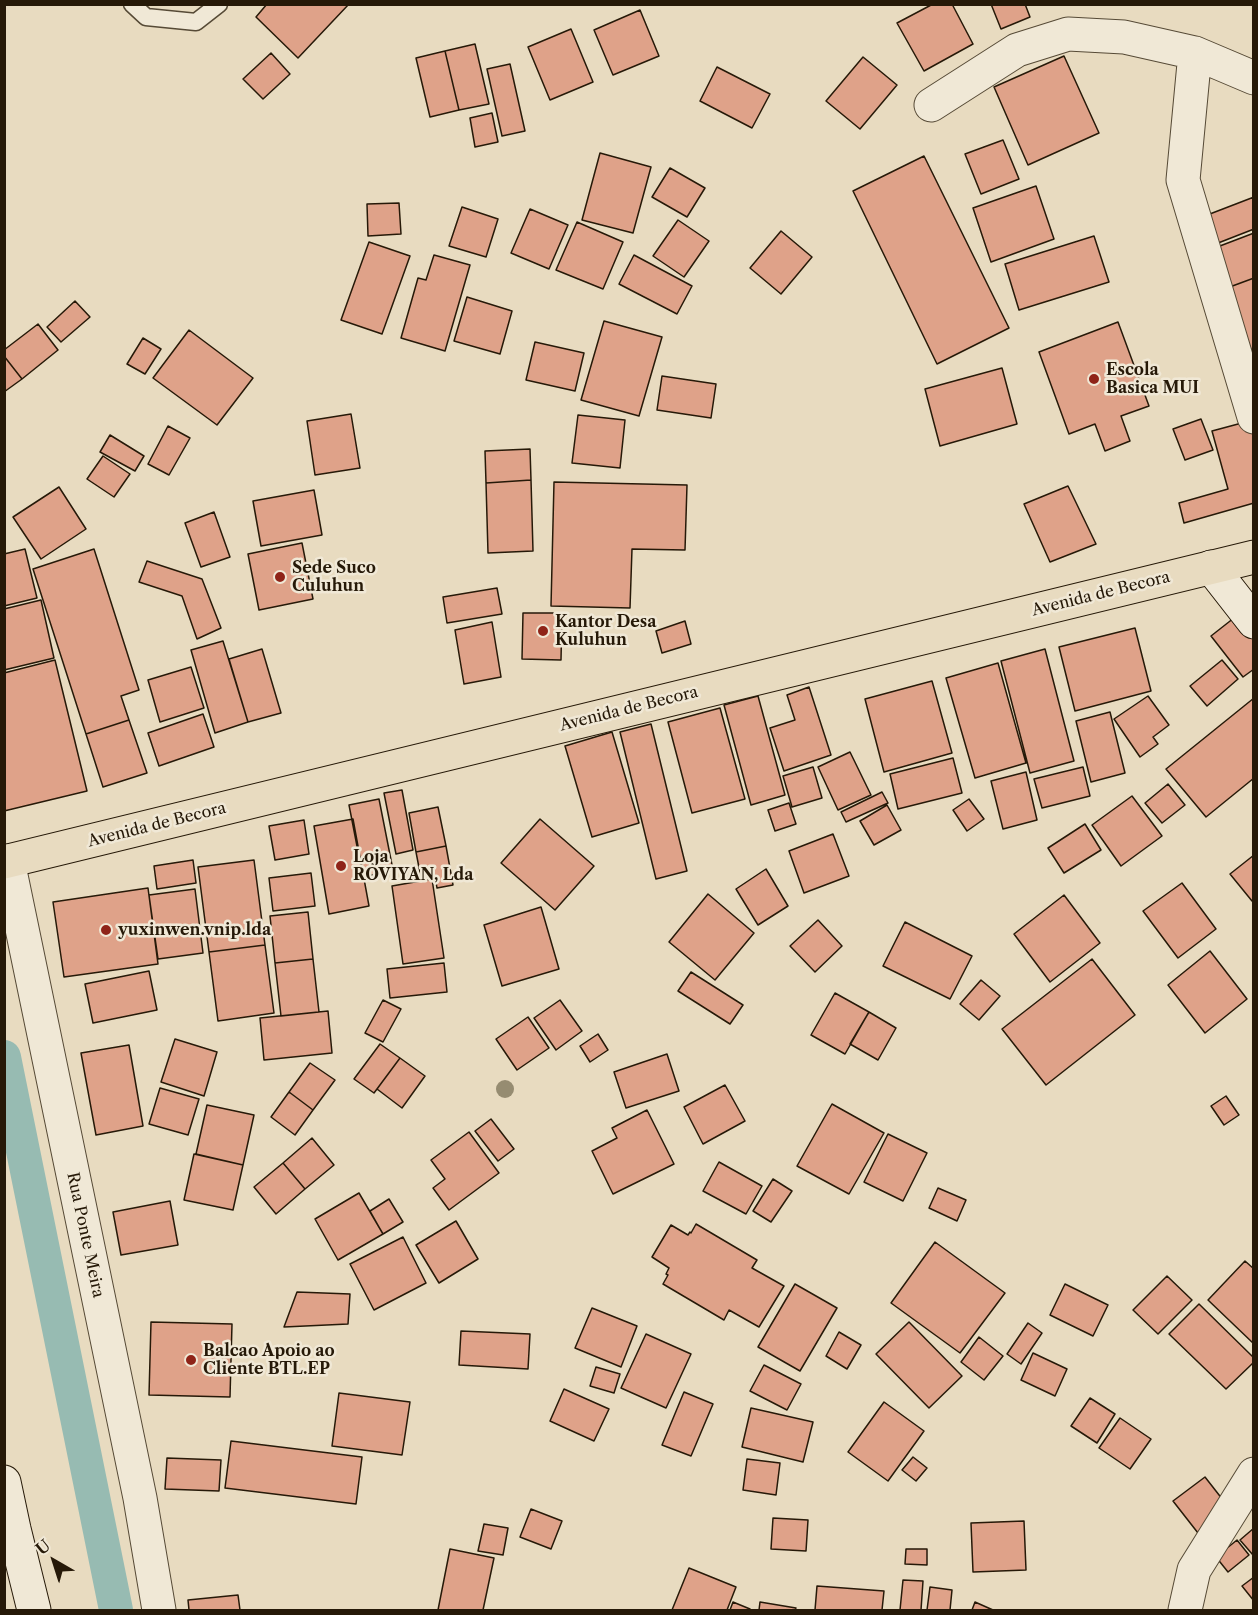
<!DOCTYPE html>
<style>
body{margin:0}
#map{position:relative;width:1258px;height:1615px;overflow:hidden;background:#e8dbc0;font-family:"Libre Caslon Text",serif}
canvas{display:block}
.frame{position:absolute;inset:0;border:6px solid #261908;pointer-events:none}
.north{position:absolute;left:24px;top:1531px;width:60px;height:60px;-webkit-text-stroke:4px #f0e8d6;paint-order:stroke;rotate:321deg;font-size:16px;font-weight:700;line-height:24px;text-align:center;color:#261908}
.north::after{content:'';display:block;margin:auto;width:21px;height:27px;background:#261908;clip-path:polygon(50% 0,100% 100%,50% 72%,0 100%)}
</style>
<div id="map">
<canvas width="1258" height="1615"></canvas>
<div class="frame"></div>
<div class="north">U</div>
</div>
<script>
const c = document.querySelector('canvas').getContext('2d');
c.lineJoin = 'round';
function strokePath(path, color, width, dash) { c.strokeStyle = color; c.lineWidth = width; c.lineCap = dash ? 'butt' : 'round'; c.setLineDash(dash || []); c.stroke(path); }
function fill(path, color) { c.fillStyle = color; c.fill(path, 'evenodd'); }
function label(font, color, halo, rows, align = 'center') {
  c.font = font + ' "Libre Caslon Text",serif'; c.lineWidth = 5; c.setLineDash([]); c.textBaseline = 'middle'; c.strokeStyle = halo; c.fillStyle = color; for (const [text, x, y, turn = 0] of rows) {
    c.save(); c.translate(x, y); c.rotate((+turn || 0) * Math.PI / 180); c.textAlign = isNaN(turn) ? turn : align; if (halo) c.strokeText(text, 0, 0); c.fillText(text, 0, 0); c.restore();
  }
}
strokePath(new Path2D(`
 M4 1057 116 1610`), '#97bbb2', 34);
const building = new Path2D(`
 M267 4H349L298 58 256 17Z
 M933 4H952L973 44 924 71 897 23Z
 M991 4H1025L1030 17 1001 29Z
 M640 10 659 56 613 75 594 30Z
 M571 29 593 82 550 100 528 47Z
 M475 44 489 104 459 110 445 51Z
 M445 51 459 110 430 117 416 58Z
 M271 53 290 74 263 99 243 79Z
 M1064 56 1099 133 1028 165 994 87Z
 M863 57 897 85 860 129 826 101Z
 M510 64 525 131 502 136 487 69Z
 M717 67 770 94 752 128 700 101Z
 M492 113 498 142 475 147 470 118Z
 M1003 140 1019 179 981 194 965 154Z
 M600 153 651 167 633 233 582 220Z
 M924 156 1009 328 937 364 853 191Z
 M670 168 705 188 687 217 652 197Z
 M1036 186 1054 239 991 262 973 208Z
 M1254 197V229L1213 245 1202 217Z
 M399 203 401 234 368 236 367 204Z
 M462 207 498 219 486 257 449 246Z
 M530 209 568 225 549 269 511 253Z
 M678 220 709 241 684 277 653 256Z
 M577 222 623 242 603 289 556 270Z
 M781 231 812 257 781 294 750 268Z
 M1254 233V278L1227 288 1212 249Z
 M1094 236 1109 282 1019 310 1005 264Z
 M369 242 410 256 382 334 341 320Z
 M434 255 470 265 445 351 401 338 418 278 426 280Z
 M634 255 692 286 677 314 619 284Z
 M1254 278V357L1227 288Z
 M467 297 512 311 500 354 454 341Z
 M75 301 90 317 61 342 47 327Z
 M604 321 662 337 639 416 581 400Z
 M1118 322 1149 406 1121 416 1130 441 1105 451 1095 424 1069 434 1039 352Z
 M38 324 58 350 22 379 4 356V350Z
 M189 330 253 378 217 425 153 378Z
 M143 338 161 349 145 374 127 364Z
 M535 342 584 353 575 391 526 380Z
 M4 356 22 379 4 392Z
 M1002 368 1017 424 940 446 925 389Z
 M662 376 716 384 711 418 657 410Z
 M351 414 360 468 315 475 307 421Z
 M578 415 625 420 620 468 572 463Z
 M1201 419 1213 450 1185 460 1173 429Z
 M1253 420 1254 503 1184 523 1179 503 1228 489 1212 431Z
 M168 426 190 438 169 475 148 464Z
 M110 435 144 456 135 471 100 452Z
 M530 449 531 480 486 483 485 451Z
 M103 456 130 474 114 497 87 479Z
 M531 480 533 551 488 553 486 483Z
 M554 482 687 485 685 550 632 549 630 608 551 606Z
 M1068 486 1096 544 1050 562 1024 504Z
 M59 487 86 529 41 559 13 517Z
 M314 490 322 535 261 546 253 501Z
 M214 512 230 557 201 567 185 523Z
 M302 543 313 599 259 610 248 554Z
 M25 549 37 598 4 606V554Z
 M94 549 139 690 121 696 129 720 86 734 33 569Z
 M147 561 202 579 221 628 197 639 182 596 139 582Z
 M497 588 502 614 447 623 443 597Z
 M41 600 54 658 4 670V609Z
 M523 613H562L561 660 522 659Z
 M1239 614 1254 632V669L1243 677 1211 636Z
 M685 621 691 644 662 653 656 631Z
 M492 622 501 677 464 684 455 630Z
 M1135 628 1151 691 1075 711 1059 647Z
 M223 641 248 722 215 733 191 650Z
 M262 649 281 713 248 722 229 659Z
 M1045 649 1074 761 1030 773 1001 661Z
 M55 660 87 791 4 811V673Z
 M1222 660 1238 679 1207 706 1190 686Z
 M998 663 1026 763 975 778 946 678Z
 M191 667 204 708 160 722 148 680Z
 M932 681 952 753 884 772 865 699Z
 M809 687 831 755 784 771 770 728 795 720 787 695Z
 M758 696 785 795 751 805 724 705Z
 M1148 696 1169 725 1153 737 1158 744 1140 757 1114 719Z
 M1254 698V778L1206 817 1166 769Z
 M720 708 745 799 692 813 668 722Z
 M1110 712 1125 773 1091 782 1076 721Z
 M203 714 214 747 159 766 148 733Z
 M129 720 147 773 103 787 86 734Z
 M651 724 687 871 656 879 620 732Z
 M612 732 639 823 592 837 565 746Z
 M850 752 871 795 838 810 818 767Z
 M953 758 962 793 898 809 890 774Z
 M813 767 822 798 792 807 783 776Z
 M1083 767 1090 796 1042 808 1034 779Z
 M1026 772 1037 820 1003 829 991 781Z
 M1168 784 1185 805 1162 823 1145 803Z
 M402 790 413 850 396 854 384 793Z
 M882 792 888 803 846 822 841 812Z
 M1132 796 1162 836 1121 866 1092 825Z
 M379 799 393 870 363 877 349 805Z
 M969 799 984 819 967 831 953 810Z
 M789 803 796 824 775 831 768 810Z
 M887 805 901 830 874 845 860 821Z
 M438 807 446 846 416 852 409 813Z
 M353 819 369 906 329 914 314 826Z
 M540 819 594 866 555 910 501 863Z
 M304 820 309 854 275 860 269 826Z
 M1085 824 1101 850 1064 873 1048 848Z
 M833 834 849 876 804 893 789 851Z
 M446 846 453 885 437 888 435 876 421 878 416 852Z
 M1254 855V900L1252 901 1230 874Z
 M193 860 196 883 157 889 154 866Z
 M254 860 265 945 209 952 198 867Z
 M766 869 788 906 758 925 736 889Z
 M311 873 315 906 273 911 269 878Z
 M432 879 444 958 403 964 392 886Z
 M1182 883 1216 929 1178 958 1143 911Z
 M148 888 158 964 64 977 53 902Z
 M195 889 203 953 158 959 149 895Z
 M708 894 754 933 715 980 669 942Z
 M1064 895 1100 943 1050 982 1014 934Z
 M541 907 559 969 502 986 484 925Z
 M308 912 313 959 275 963 270 916Z
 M818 920 842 946 815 972 790 946Z
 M905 922 972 956 950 999 883 966Z
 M265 945 274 1013 218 1021 209 952Z
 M1210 951 1247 999 1205 1033 1168 985Z
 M313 959 319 1012 281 1016 275 963Z
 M1092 959 1135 1015 1046 1085 1002 1029Z
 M444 963 447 992 390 998 387 969Z
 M149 971 157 1010 93 1023 85 984Z
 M691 972 743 1005 730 1024 678 991Z
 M981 980 1000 996 979 1020 960 1004Z
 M835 993 869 1012 845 1054 811 1035Z
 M383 1000 401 1009 383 1042 365 1033Z
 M560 1000 582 1031 556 1050 534 1018Z
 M328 1011 332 1053 264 1060 260 1018Z
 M869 1012 896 1028 878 1060 850 1044Z
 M528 1017 549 1048 517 1070 496 1039Z
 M598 1034 608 1050 590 1062 580 1046Z
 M175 1039 217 1052 204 1096 161 1082Z
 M380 1044 400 1058 374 1093 354 1079Z
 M129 1045 143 1126 96 1135 81 1053Z
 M667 1054 679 1091 626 1108 614 1072Z
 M400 1058 425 1076 402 1108 377 1089Z
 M310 1063 335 1080 313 1110 289 1092Z
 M725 1085 745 1121 703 1144 684 1107Z
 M160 1088 199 1099 188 1135 149 1124Z
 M289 1092 313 1110 295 1135 271 1117Z
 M1226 1096 1239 1115 1224 1125 1211 1106Z
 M832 1104 884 1133 849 1194 797 1166Z
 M207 1105 254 1115 243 1165 196 1154Z
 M647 1110 674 1164 613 1194 592 1151 617 1138 612 1128Z
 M491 1119 514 1149 498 1161 475 1131Z
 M469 1132 499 1173 449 1210 433 1188 445 1179 431 1160Z
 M888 1134 927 1153 903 1201 864 1182Z
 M312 1138 334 1165 305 1189 283 1163Z
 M194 1154 243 1165 233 1210 184 1200Z
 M719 1162 762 1186 746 1214 703 1191Z
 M283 1163 305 1189 276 1214 254 1187Z
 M773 1179 792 1191 771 1222 753 1211Z
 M938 1188 966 1200 957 1221 929 1208Z
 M359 1193 383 1234 338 1260 315 1219Z
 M389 1199 403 1222 383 1234 370 1211Z
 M170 1201 178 1245 121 1255 113 1212Z
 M456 1221 478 1259 439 1283 416 1245Z
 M696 1224 757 1260 752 1268 784 1286 759 1327 729 1310 724 1320 663 1284 668 1275 666 1274 669 1268 652 1257 671 1225 688 1235 690 1232 691 1233Z
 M403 1237 426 1283 374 1310 350 1264Z
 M935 1242 1005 1293 960 1353 891 1303Z
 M1245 1261 1254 1269V1344L1208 1300Z
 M1167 1276 1192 1300 1158 1334 1133 1310Z
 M795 1284 837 1308 800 1371 758 1347Z
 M1065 1284 1108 1305 1093 1336 1050 1315Z
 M297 1292 350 1294 348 1324 284 1327Z
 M1199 1304 1254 1358V1362L1226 1389 1169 1334Z
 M592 1308 637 1326 621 1367 575 1348Z
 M151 1322 232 1324 230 1397 149 1395Z
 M909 1322 962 1376 929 1408 876 1354Z
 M1028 1323 1042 1333 1021 1364 1007 1354Z
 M461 1331 530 1334 528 1369 459 1365Z
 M839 1332 861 1345 847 1369 826 1356Z
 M646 1334 691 1354 666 1408 621 1388Z
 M979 1337 1003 1356 984 1380 961 1362Z
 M1033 1353 1067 1369 1055 1396 1021 1380Z
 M764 1365 801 1384 787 1410 750 1391Z
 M596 1367 620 1374 614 1393 590 1386Z
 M564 1389 609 1409 594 1441 550 1421Z
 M684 1392 713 1404 691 1456 662 1445Z
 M339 1393 410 1402 402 1455 332 1446Z
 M1090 1398 1115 1414 1097 1443 1071 1426Z
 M884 1402 924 1431 888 1481 848 1452Z
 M751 1408 813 1422 803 1462 742 1447Z
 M1120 1418 1151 1439 1130 1469 1099 1448Z
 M231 1441 362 1457 356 1504 225 1488Z
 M913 1457 927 1468 916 1481 902 1470Z
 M167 1458 221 1460 219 1491 165 1489Z
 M747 1459 780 1463 776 1495 743 1490Z
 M1205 1477 1230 1509 1198 1533 1173 1501Z
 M531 1509 562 1521 551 1549 520 1537Z
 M773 1518 808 1520 806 1551 771 1549Z
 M1024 1521 1026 1570 973 1572 971 1523Z
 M484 1524 508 1528 503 1555 478 1551Z
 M1254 1528V1555H1253L1240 1540Z
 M1237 1540 1249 1555 1228 1572 1216 1557Z
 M450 1549 494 1558 483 1610H438Z
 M906 1549H927V1565L905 1564Z
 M689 1568 736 1587 727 1610H672Z
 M1254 1577V1601L1242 1586Z
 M903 1580 923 1581 921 1610H900Z
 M817 1586 884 1591 882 1610H815Z
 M930 1587 952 1590 950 1610H927Z
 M238 1595 240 1610H189L188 1600Z
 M733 1602 750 1609V1610H730Z
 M760 1602 796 1608 795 1610H759Z
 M975 1602 993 1610H972Z`);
fill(building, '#dfa289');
strokePath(building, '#261908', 1.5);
const lane = new Path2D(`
 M132 4 146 17 196 22 219 4`);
const street = new Path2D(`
 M1195 53 1183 180 1254 417
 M931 105 1017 50 1068 34 1124 37 1195 53 1254 78
 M8 861 140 1498 159 1610
 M1185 1610 1194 1570 1254 1474`);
const secondary = new Path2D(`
 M1211 567 1254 622
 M4 1482 14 1529 34 1610`);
const primary = new Path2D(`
 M4 862 1254 557`);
strokePath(lane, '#564a36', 19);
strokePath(street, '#564a36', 35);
strokePath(secondary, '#261908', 35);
strokePath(primary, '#261908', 35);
strokePath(lane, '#f0e8d6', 16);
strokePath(street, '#f0e8d6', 33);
strokePath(secondary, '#f0e8d6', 33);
strokePath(primary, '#e8dbc0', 33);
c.fillStyle = '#968c71';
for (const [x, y] of [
 [505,1089]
]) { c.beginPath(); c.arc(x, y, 9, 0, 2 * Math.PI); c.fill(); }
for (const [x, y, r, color] of [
 [1094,379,6,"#8f2418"],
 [280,577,6,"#8f2418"],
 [543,631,6,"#8f2418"],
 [341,866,6,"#8f2418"],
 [106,930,6,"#8f2418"],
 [191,1360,6,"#8f2418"]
]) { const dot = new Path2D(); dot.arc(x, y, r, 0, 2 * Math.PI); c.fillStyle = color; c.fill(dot); strokePath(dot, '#f0e8d6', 2); }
label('bold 16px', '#261908', '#f0e8d6', [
 ["Escola",1106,370],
 ["Basica MUI",1106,388],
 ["Sede Suco",292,568],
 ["Culuhun",292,586],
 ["Kantor Desa",555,622],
 ["Kuluhun",555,640],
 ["Loja",353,857],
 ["ROVIYAN, Lda",353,875],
 ["yuxinwen.vnip.lda",118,930],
 ["Balcao Apoio ao",203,1351],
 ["Cliente BTL.EP",203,1369]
], 'left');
label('16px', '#261908', '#f0e8d6', [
 ["Avenida de Becora",1101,594,-14],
 ["Avenida de Becora",629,709,-14],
 ["Avenida de Becora",157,825,-14],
 ["Rua Ponte Meira",85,1235,78]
]);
</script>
